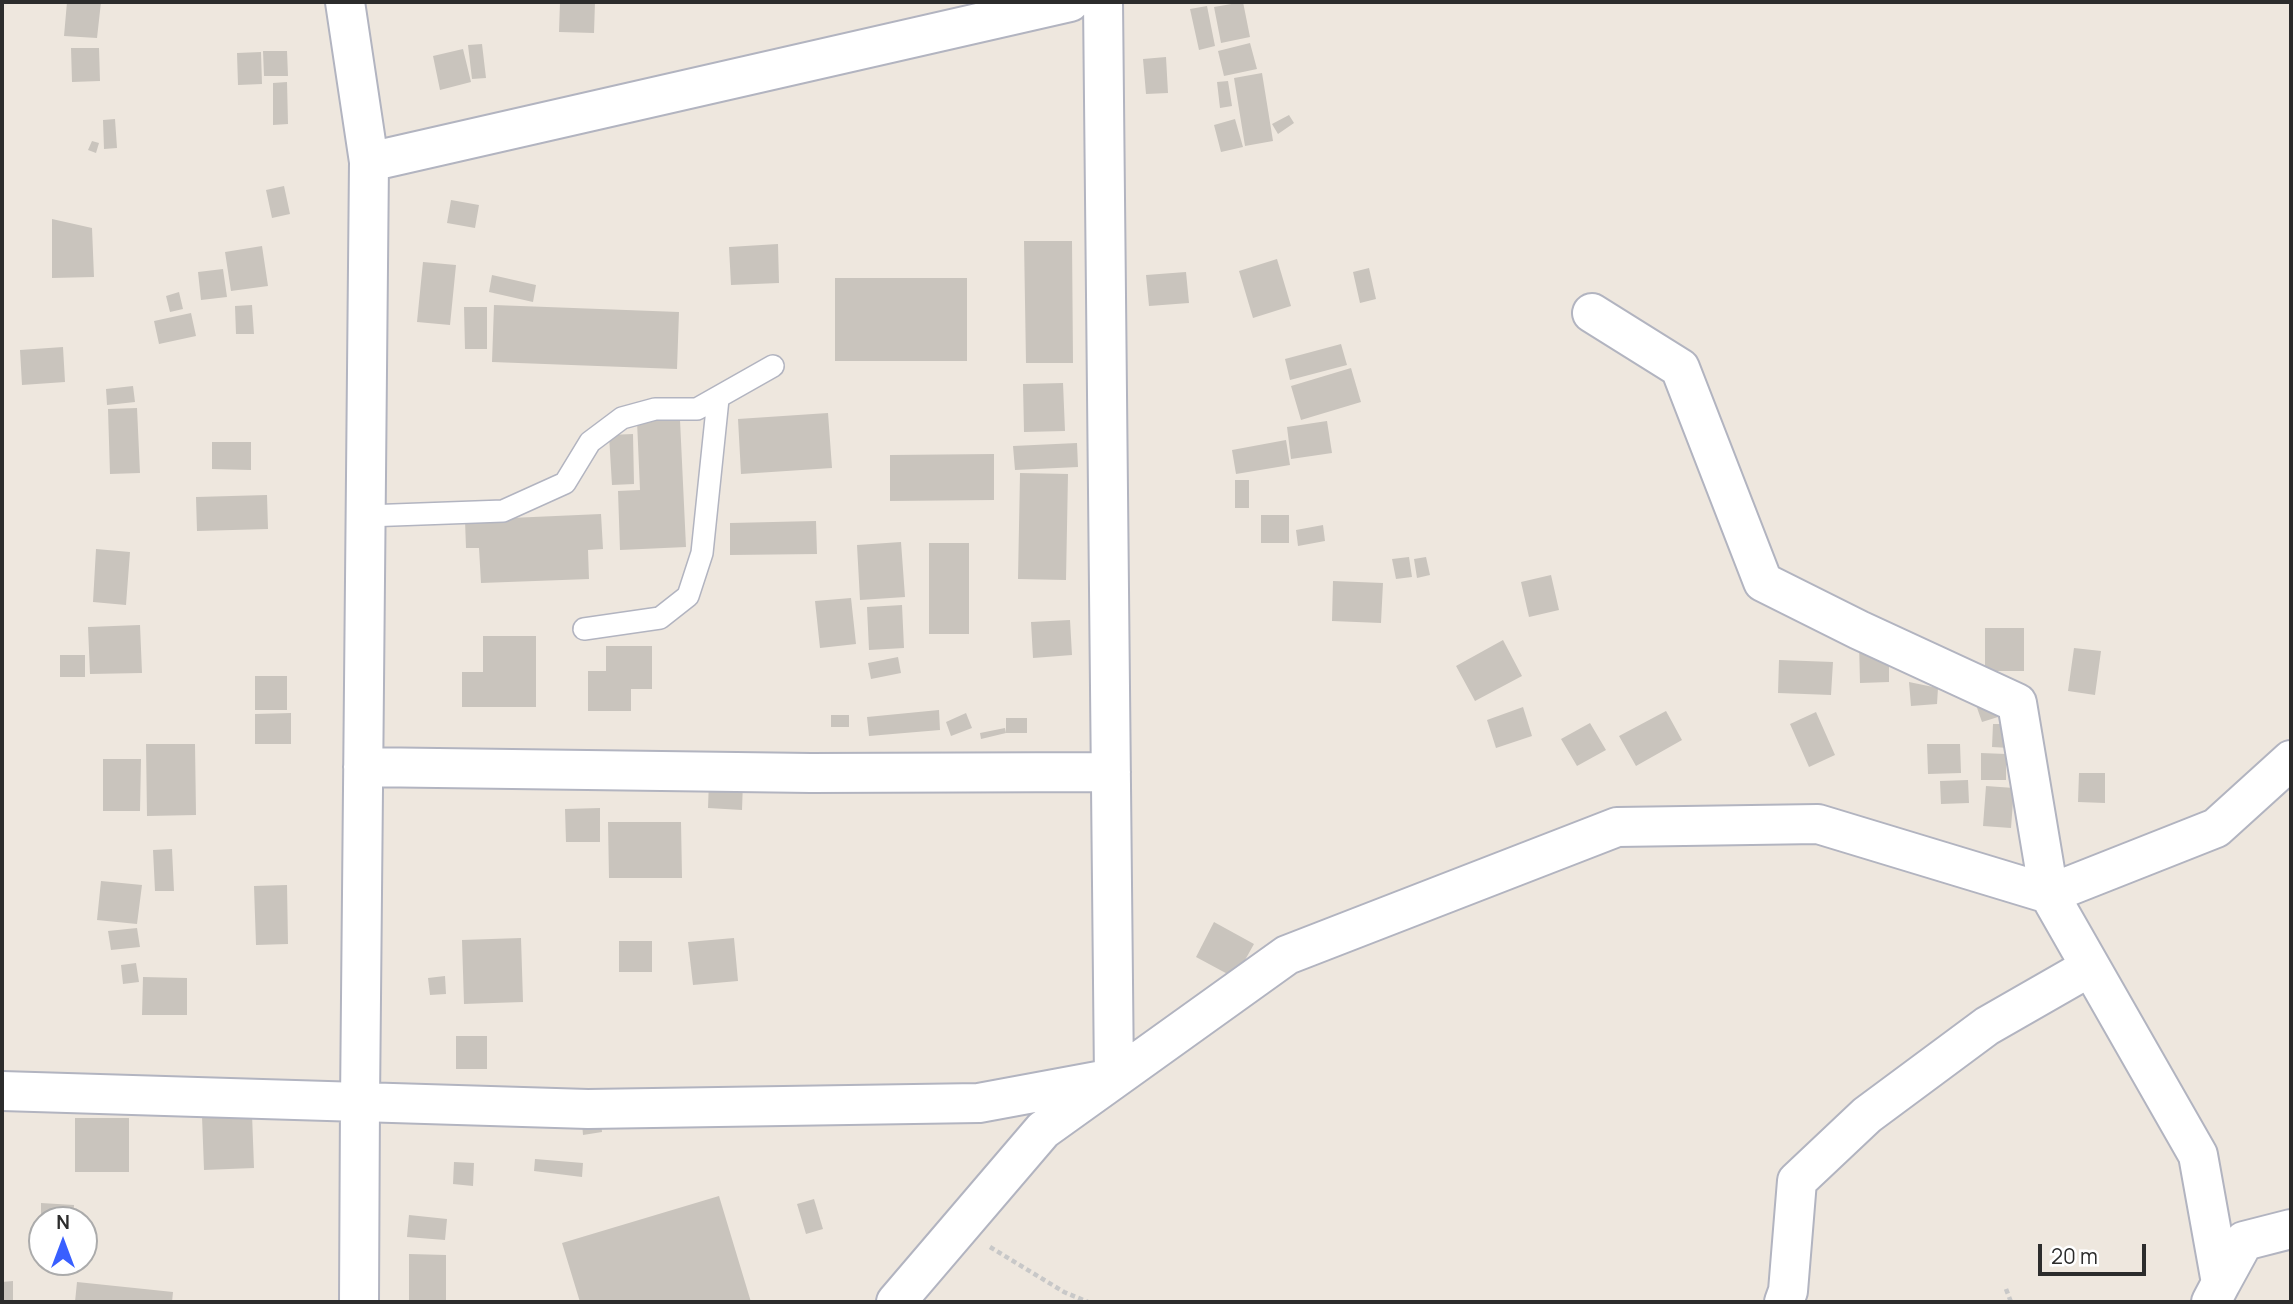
<!DOCTYPE html>
<style>
body{margin:0}
#map{position:relative;width:2293px;height:1304px;overflow:hidden;background:#eee7de;font-family:Manrope,sans-serif}
canvas{display:block}
.frame{position:absolute;inset:0;border:4px solid #2c2c2c;pointer-events:none}
.north{position:absolute;left:28px;top:1206px;width:70px;height:70px;box-sizing:border-box;background:#fff;border:2px solid #ababab;border-radius:50%;rotate:0deg;font-size:19px;font-weight:700;line-height:28px;text-align:center;color:#2c2c2c}
.north::after{content:'';display:block;margin:auto;width:24px;height:32px;background:#395fff;clip-path:polygon(50% 0,100% 100%,50% 72%,0 100%)}
.scale{position:absolute;left:2038px;top:1244px;width:108px;height:32px;box-sizing:border-box;border:4px solid #2c2c2c;border-top:0;padding-left:9px;font-size:21px;line-height:24px;white-space:nowrap;color:#2c2c2c;-webkit-text-stroke:5px #fff;paint-order:stroke}
</style>
<div id="map">
<canvas width="2293" height="1304"></canvas>
<div class="frame"></div>
<div class="north">N</div>
<div class="scale">20 m</div>
</div>
<script>
const c = document.querySelector('canvas').getContext('2d');
c.lineJoin = 'round';
function fill(path, color) { c.fillStyle = color; c.fill(path, 'evenodd'); }
function strokePath(path, color, width, dash) { c.strokeStyle = color; c.lineWidth = width; c.lineCap = dash ? 'butt' : 'round'; c.setLineDash(dash || []); c.stroke(path); }
fill(new Path2D(`
 M67 2H101L97 38 64 36Z
 M560 2H595L594 33 559 32Z
 M1243 2 1250 37 1221 43 1214 7Z
 M1207 6 1215 46 1199 50 1190 9Z
 M1250 43 1257 69 1224 76 1218 51Z
 M482 44 486 78 472 79 468 45Z
 M71 48H99L100 81 72 82Z
 M463 49 471 82 440 90 433 56Z
 M263 51H287L288 76H264Z
 M261 52 262 84 238 85 237 53Z
 M1166 57 1168 93 1146 94 1143 59Z
 M1262 73 1273 141 1245 146 1234 78Z
 M1228 81 1232 106 1220 108 1217 82Z
 M287 82 288 124 273 125V83Z
 M1289 115 1294 123 1278 134 1272 124Z
 M115 119 117 148 104 149 103 120Z
 M1235 119 1243 147 1221 152 1214 125Z
 M92 141 99 143 96 153 88 150Z
 M284 186 290 214 272 218 266 190Z
 M451 200 479 205 475 228 447 223Z
 M52 219 92 228 94 277 52 278Z
 M1024 241H1072L1073 363H1026Z
 M778 244 779 283 731 285 729 247Z
 M262 246 268 286 231 291 225 252Z
 M1277 259 1291 306 1253 318 1239 271Z
 M423 262 456 265 450 325 417 322Z
 M1369 268 1376 299 1360 303 1353 272Z
 M223 269 227 297 201 300 198 272Z
 M1186 272 1189 303 1149 306 1146 275Z
 M492 275 536 285 533 302 489 292Z
 M835 278H967V361H835Z
 M179 292 183 309 170 312 166 296Z
 M252 305 254 334H236L235 306Z
 M494 305 679 312 677 369 492 362Z
 M464 307H487V349H465Z
 M191 313 196 336 159 344 154 321Z
 M1341 344 1347 365 1290 380 1285 359Z
 M63 347 65 382 22 385 20 350Z
 M1351 368 1361 402 1301 420 1291 386Z
 M1063 383 1065 431 1024 432 1023 384Z
 M133 386 135 402 107 405 106 389Z
 M137 408 140 473 110 474 108 409Z
 M828 413 832 468 741 474 738 419Z
 M680 420 686 547 620 550 618 491 640 490 637 421Z
 M1327 421 1332 453 1291 459 1287 427Z
 M633 434 634 484 612 485 609 435Z
 M1286 440 1290 465 1236 474 1232 450Z
 M212 442H251V470L212 469Z
 M1077 443 1078 467 1015 470 1013 446Z
 M994 454V500L890 501V455Z
 M1020 473 1068 474 1066 580 1018 579Z
 M1235 480H1249V508H1235Z
 M267 495 268 529 197 531 196 497Z
 M601 514 603 549 588 550 589 579 481 583 479 548H466L465 520Z
 M1261 515H1289V543H1261Z
 M816 521 817 554 730 555V523Z
 M1323 525 1325 541 1298 546 1296 530Z
 M901 542 905 597 860 600 857 545Z
 M929 543H969V634H929Z
 M96 549 130 552 126 605 93 602Z
 M1409 557 1412 577 1396 579 1392 559Z
 M1426 557 1430 575 1417 578 1414 559Z
 M1551 575 1559 610 1529 617 1521 582Z
 M1333 581 1383 583 1381 623 1332 621Z
 M851 598 856 644 820 648 815 601Z
 M902 605 904 648 869 650 867 607Z
 M1070 620 1072 655 1033 658 1031 622Z
 M140 625 142 673 90 674 88 627Z
 M1985 628H2024V671H1985Z
 M483 636H536V707H462V672H483Z
 M1503 640 1522 676 1475 701 1456 666Z
 M1859 642 1889 651V682L1860 683Z
 M606 646H652V689H631V711H588V671H606Z
 M2074 648 2101 651 2095 695 2068 691Z
 M60 655H85V677H60Z
 M898 657 901 673 871 679 868 663Z
 M1779 660 1833 662 1831 695 1778 693Z
 M255 676H287V710H255Z
 M1909 682 1938 688 1937 704 1911 706Z
 M1991 696 1998 717 1982 722 1975 702Z
 M1523 707 1532 736 1496 748 1487 720Z
 M939 710 940 730 869 736 867 717Z
 M1666 711 1682 740 1636 766 1619 736Z
 M1816 712 1835 755 1809 767 1790 724Z
 M291 713V744H255V714Z
 M966 713 972 728 951 736 946 722Z
 M831 715H849V727H831Z
 M1006 718H1027V733H1006Z
 M1590 723 1606 750 1577 766 1561 739Z
 M1993 724H2010V748L1992 747Z
 M1005 728 1006 733 981 739 980 733Z
 M146 744H195L196 815 147 816Z
 M1927 744H1960L1961 773 1928 774Z
 M1981 753 2006 754V780H1981Z
 M103 759H141L140 811H103Z
 M2079 773H2105V803L2078 802Z
 M709 780 743 782 742 810 708 808Z
 M1968 780 1969 803 1941 804 1940 781Z
 M1986 786 2014 788 2011 828 1983 826Z
 M600 808V842H566L565 809Z
 M608 822H681L682 878H609Z
 M172 849 174 891H155L153 850Z
 M101 881 142 885 137 924 97 920Z
 M287 885 288 944 256 945 254 886Z
 M1214 922 1254 944 1235 978 1196 957Z
 M137 928 140 947 111 950 108 931Z
 M521 938 523 1002 464 1004 462 940Z
 M734 938 738 981 693 985 688 942Z
 M619 941H652V972H619Z
 M136 963 139 982 123 984 121 965Z
 M445 976 446 994 430 995 428 978Z
 M143 977 187 978V1015H142Z
 M456 1036H487V1069H456Z
 M252 1114 254 1168 204 1170 202 1116Z
 M75 1118H129V1172H75Z
 M601 1121 602 1132 583 1135 582 1123Z
 M535 1159 583 1163 582 1177 534 1171Z
 M454 1162 474 1163 473 1186 453 1184Z
 M719 1196 751 1302H580L562 1243Z
 M814 1199 823 1229 806 1234 797 1204Z
 M41 1203 74 1205 73 1220H41Z
 M409 1215 447 1219 445 1240 407 1237Z
 M409 1254 446 1255V1302H409Z
 M13 1281V1302H2V1282Z
 M77 1282 173 1292 172 1302H75Z`), '#c9c4bd');
const service = new Path2D(`
 M366 516 503 511 565 483 590 442 622 418 655 409H697L773 366
 M584 629 660 618 688 596 702 553 718 399`);
const minor = new Path2D(`
 M345 2 369 162 360 1102 588 1109 979 1103 1114 1078 1103 2
 M369 162 1070 2
 M1592 313 1680 368 1763 582 1859 630 2017 703 2049 894 2216 828 2291 760
 M363 767 811 773 1111 772
 M2221 1283 2244 1241 2291 1229
 M896 1302 1043 1130 1287 955 1617 827 1818 824 2049 894 2198 1155 2221 1283 2211 1302
 M1784 1302 1788 1291 1797 1181 1867 1115 1987 1026 2090 967`);
const tertiary = new Path2D(`
 M2 1091 360 1102 359 1302`);
strokePath(service, '#b2b4c0', 24);
strokePath(minor, '#b2b4c0', 42);
strokePath(tertiary, '#b2b4c0', 42);
strokePath(new Path2D(`
 M990 1247 1064 1292 1088 1302
 M2006 1289 2011 1302`), '#c8c8c8', 4.5, [5, 3.5]);
strokePath(service, '#fff', 21);
strokePath(minor, '#fff', 38);
strokePath(tertiary, '#fff', 38);
</script>
